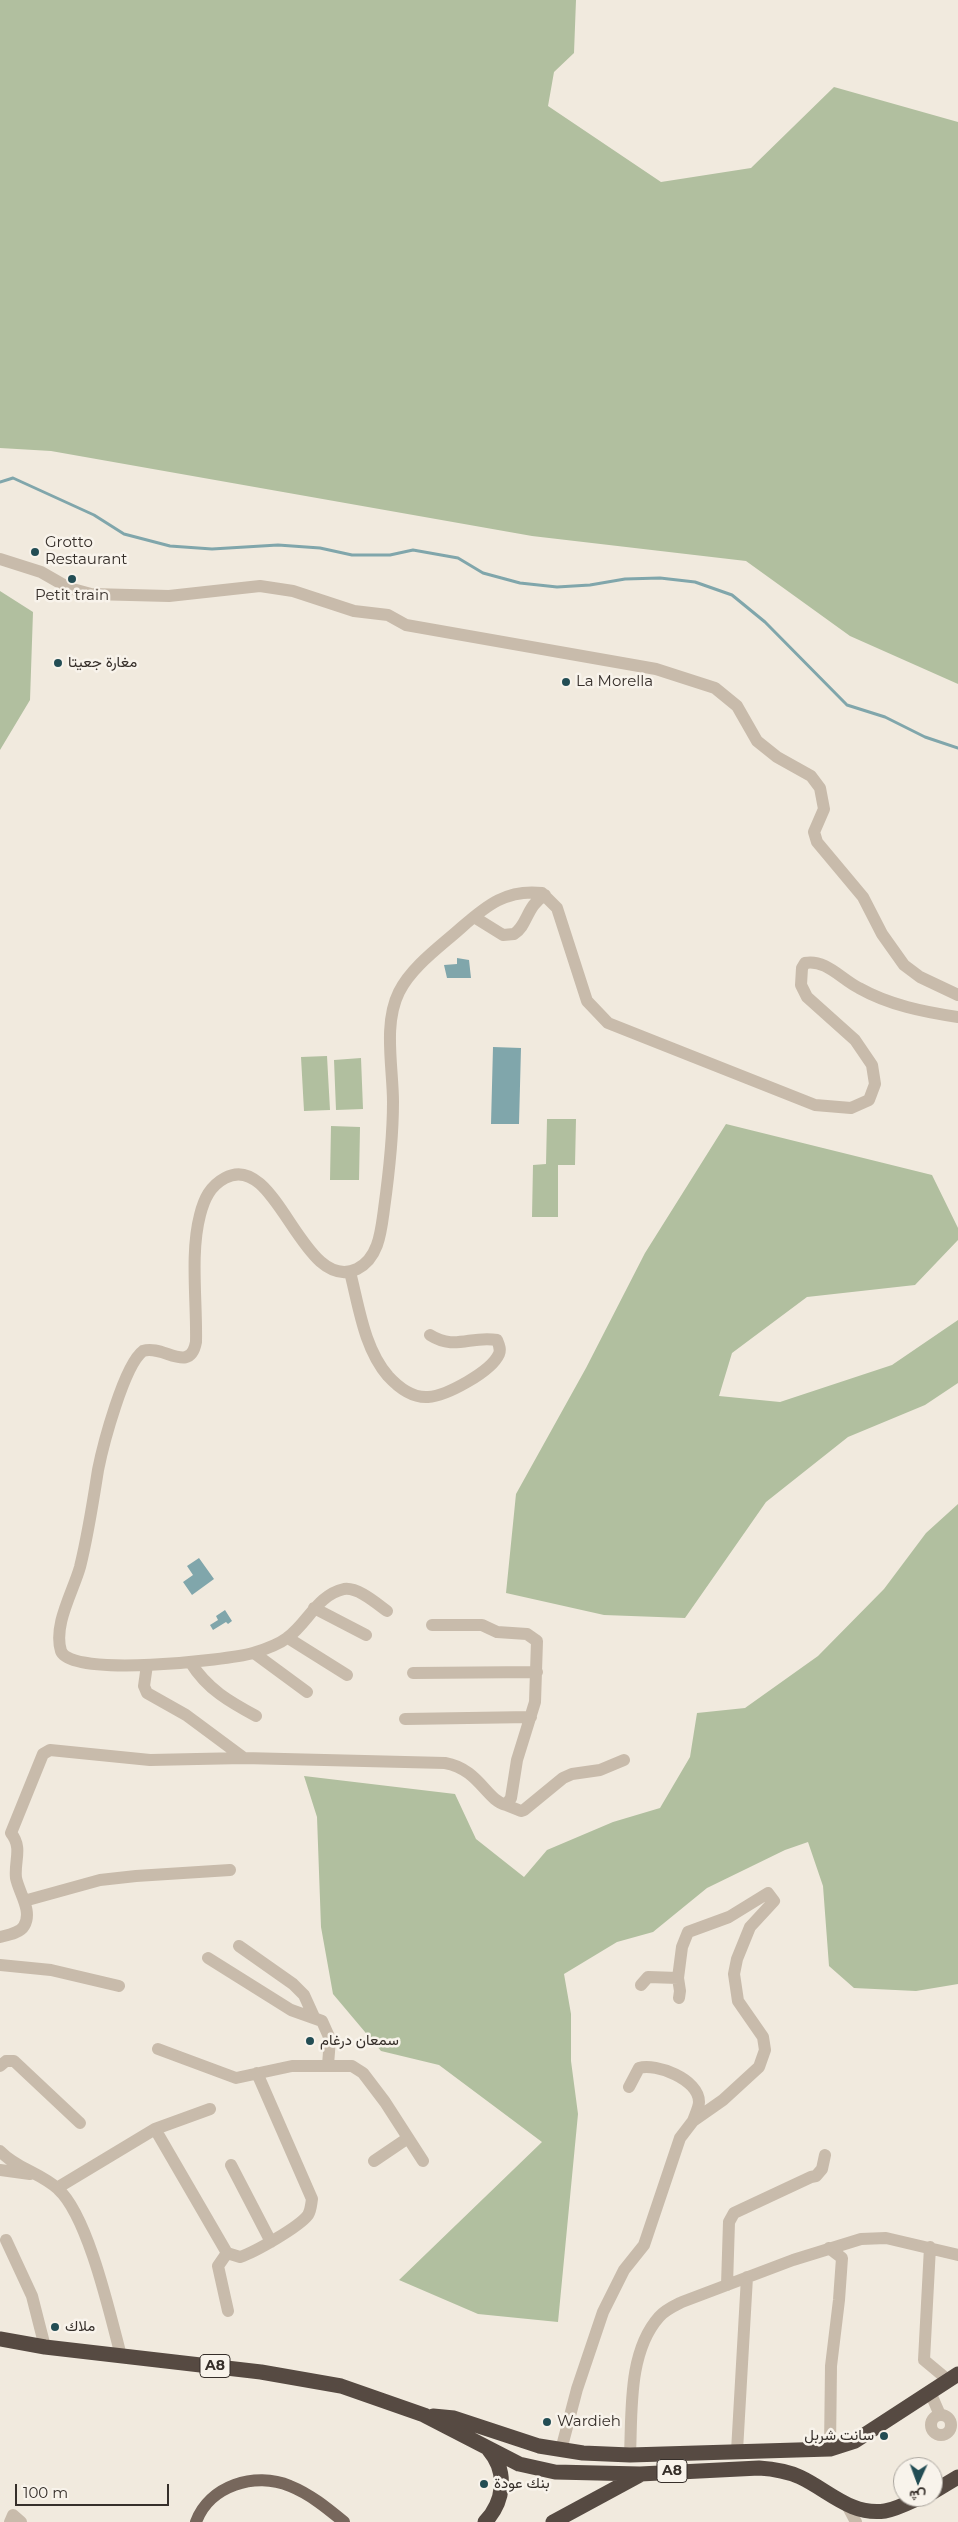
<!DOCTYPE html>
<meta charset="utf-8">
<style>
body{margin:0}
#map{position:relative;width:958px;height:2522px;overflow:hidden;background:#f1eade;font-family:Montserrat,Vazirmatn,sans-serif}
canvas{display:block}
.north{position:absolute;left:893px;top:2457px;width:50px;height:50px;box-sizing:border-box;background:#f8f3eb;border:1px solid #aaa59e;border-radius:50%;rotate:182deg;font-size:14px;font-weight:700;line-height:20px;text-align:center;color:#362f2a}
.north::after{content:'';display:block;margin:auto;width:18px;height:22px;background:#234d54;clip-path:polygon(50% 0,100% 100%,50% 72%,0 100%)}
.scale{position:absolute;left:15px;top:2484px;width:154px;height:22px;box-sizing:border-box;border:2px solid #362f2a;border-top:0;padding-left:6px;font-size:15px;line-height:18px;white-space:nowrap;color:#362f2a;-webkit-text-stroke:4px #f8f3eb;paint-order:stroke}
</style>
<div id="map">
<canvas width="958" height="2522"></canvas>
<div class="north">ش</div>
<div class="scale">100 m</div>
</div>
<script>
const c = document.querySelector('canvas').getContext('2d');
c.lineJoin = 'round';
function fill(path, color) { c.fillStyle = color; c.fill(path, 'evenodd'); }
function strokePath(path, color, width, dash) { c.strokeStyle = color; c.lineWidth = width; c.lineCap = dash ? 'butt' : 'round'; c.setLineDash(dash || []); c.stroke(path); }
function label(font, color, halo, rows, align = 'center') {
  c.font = font + ' Montserrat,Vazirmatn,sans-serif'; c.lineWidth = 5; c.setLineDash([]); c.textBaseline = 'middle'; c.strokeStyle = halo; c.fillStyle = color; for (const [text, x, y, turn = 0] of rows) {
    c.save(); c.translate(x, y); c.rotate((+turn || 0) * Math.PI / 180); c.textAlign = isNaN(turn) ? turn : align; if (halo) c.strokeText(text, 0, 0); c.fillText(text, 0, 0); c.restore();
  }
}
fill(new Path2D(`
 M0 0H576L574 53 554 72 548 106 661 182 751 168 834 87 958 122V684L850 636 746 561 532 536 51 451 0 448Z
 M0 591 33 612 30 700 0 750Z
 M327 1056 330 1110 304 1111 301 1057Z
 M361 1058 363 1109 336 1110 334 1060Z
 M547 1119H576L575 1165H558V1217H532L533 1165 546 1164Z
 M726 1124 932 1175 958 1228V1240L915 1285 807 1297 732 1353 719 1396 780 1402 892 1365 958 1320V1383L925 1405 848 1437 766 1502 685 1618 604 1615 506 1593 516 1494 586 1368 645 1253Z
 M331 1126 360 1127 359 1180H330Z
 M958 1504V1984L916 1991 854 1988 829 1966 823 1886 808 1842 785 1850 707 1888 653 1932 617 1942 564 1974 571 2014V2061L578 2114 558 2322 478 2314 399 2280 542 2142 439 2065 381 2051 333 1994 321 1927 317 1817 304 1776 455 1794 476 1839 524 1877 547 1850 613 1822 660 1808 690 1757 697 1713 745 1708 818 1656 884 1589 926 1533Z`), '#b1bf9f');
fill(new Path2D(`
 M457 958 469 960 471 978H447L444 965 457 964Z
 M493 1047 521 1048 519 1124H491Z
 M199 1558 214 1579 192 1595 183 1582 193 1575 187 1566Z
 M225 1610 232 1621 228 1624 226 1622 213 1630 210 1625 218 1620 216 1616Z`), '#80a6ab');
strokePath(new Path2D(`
 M0 482 13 478 94 515 124 534 170 546 212 549 278 545 320 548 352 555H390L413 550 458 558 483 573 520 583 557 587 590 585 625 579 660 578 695 582 732 595 765 622 847 705 885 717 925 737 958 748`), '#80a6ab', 3);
strokePath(new Path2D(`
 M0 559 41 572 69 588 91 594 169 596 260 586 293 591 354 611 388 615 406 625 656 669 715 688 737 706 757 741 777 757 811 776 820 788 824 809 814 832 817 842 863 897 882 934 904 965 920 977 958 995
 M474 917 503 935 514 934C528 925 526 906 545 895
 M350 1272C359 1307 364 1348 388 1376 398 1387 412 1398 428 1397 446 1396 491 1372 499 1354 501 1349 499 1345 497 1340 471 1335 455 1351 430 1335
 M314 1608 366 1635
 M387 1611C376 1603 358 1587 344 1589 317 1595 308 1623 287 1638 279 1644 263 1650 253 1653 228 1660 70 1678 61 1651 53 1625 73 1592 80 1567 88 1535 93 1502 98 1470 103 1445 124 1365 143 1351 163 1344 190 1375 196 1342 197 1302 190 1253 200 1215 204 1199 210 1186 225 1178 277 1149 302 1295 357 1269 379 1258 381 1231 384 1209 389 1173 393 1137 393 1102 393 1068 383 1024 399 992 412 966 441 946 462 927 487 905 507 889 542 893L557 908 587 1001 608 1023 815 1105 851 1108 869 1100 875 1084 872 1065 855 1040 807 997 801 985 802 968 805 963C826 959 841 979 859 988 889 1005 924 1012 958 1017
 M288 1638 347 1675
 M254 1653 307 1692
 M191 1663C207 1689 230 1702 256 1716
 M147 1665 144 1686 147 1693 186 1715 244 1758
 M413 1673 537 1672
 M405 1719 531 1717
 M506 1805 521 1811 524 1810 563 1778 572 1774 600 1770 624 1760
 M24 1901 100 1880 136 1876 230 1870
 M0 1937C8 1935 20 1933 24 1926 33 1911 19 1893 16 1878 14 1861 23 1848 11 1833L43 1754 50 1750 150 1760 244 1758 445 1763C479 1769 486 1800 506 1805L511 1798 517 1760 535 1702 537 1641 527 1634 497 1632 482 1625H432
 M239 1946 293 1984 304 1995 314 2017
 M208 1958 291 2010 322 2021 330 2039 328 2065
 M0 1965 51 1970 119 1986
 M678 1978 680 1991 679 1998
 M158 2049 236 2078 292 2066H352L363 2073 385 2102 423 2161
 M0 2066 6 2061H14L80 2123
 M629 2087 639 2068C656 2063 699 2079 699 2102 699 2107 695 2115 693 2121
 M155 2129 227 2253 240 2257C255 2252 299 2227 308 2215 311 2210 311 2205 312 2199L257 2073
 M0 2151C17 2169 41 2173 58 2189 88 2216 110 2314 121 2356
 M374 2161 408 2138
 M231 2165 271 2242
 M0 2170 30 2174
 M57 2188 155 2129 210 2109
 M6 2240 32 2296 45 2347
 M930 2247 924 2360 948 2380
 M829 2248 842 2258 839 2300 831 2366 830 2449
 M227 2253 218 2266 228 2311
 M727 2285 729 2222 734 2213 811 2177 816 2176 822 2169 825 2155
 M930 2392 940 2415
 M931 2425a10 10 0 1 1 20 0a10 10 0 1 1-20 0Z
 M561 2450 577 2389 603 2312 624 2270 644 2245 680 2138 693 2121 723 2100 759 2067 765 2050 763 2037 738 2001 734 1974 737 1959 750 1927 774 1901 768 1893 729 1917 688 1932 682 1947 678 1978 648 1977 641 1985
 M737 2451 747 2277
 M630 2455C632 2411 628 2352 659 2317 665 2310 674 2306 682 2302L793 2260 861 2239 886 2238 958 2255
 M847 2505 856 2522
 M10 2522 13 2515 21 2522`), '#c8bbab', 12);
strokePath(new Path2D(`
 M196 2522C209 2486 255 2471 290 2486 310 2494 327 2508 344 2522`), '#77675c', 12);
strokePath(new Path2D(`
 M0 2339 45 2347 261 2372 341 2386 424 2415 519 2464 555 2472 640 2474 759 2468C774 2469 787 2471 800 2477 828 2490 851 2516 885 2511 897 2509 910 2502 921 2497
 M433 2416 454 2418 539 2446 583 2453 630 2455 830 2449 855 2441 958 2374
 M933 2492 958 2477
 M485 2522C504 2502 508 2472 489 2450
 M553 2522 640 2475`), '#564a42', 15);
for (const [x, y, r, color] of [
 [35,552,5,"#234d54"],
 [72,579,5,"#234d54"],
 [58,663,5,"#234d54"],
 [566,682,5,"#234d54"],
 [310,2041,5,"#234d54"],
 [55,2327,5,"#234d54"],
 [547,2422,5,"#234d54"],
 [884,2436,5,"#234d54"],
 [484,2484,5,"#234d54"]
]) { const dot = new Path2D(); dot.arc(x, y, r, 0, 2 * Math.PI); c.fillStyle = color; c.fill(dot); strokePath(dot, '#f8f3eb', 2); }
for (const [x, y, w] of [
 [215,2366,30],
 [672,2471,30]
]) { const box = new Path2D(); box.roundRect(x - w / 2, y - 11.5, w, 23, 4); c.fillStyle = '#f8f3eb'; c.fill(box); strokePath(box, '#362f2a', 1); }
label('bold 14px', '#362f2a', null, [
 ["A8",215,2366],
 ["A8",672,2471]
]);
label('15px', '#362f2a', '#f8f3eb', [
 ["Grotto",45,543],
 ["Restaurant",45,560],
 ["Petit train",72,596,"center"],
 ["مغارة جعيتا",68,663],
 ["La Morella",576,682],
 ["سمعان درغام",320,2041],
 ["ملاك",65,2327],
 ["Wardieh",557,2422],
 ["سانت شربل",874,2436,"right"],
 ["بنك عودة",494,2484]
], 'left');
</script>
